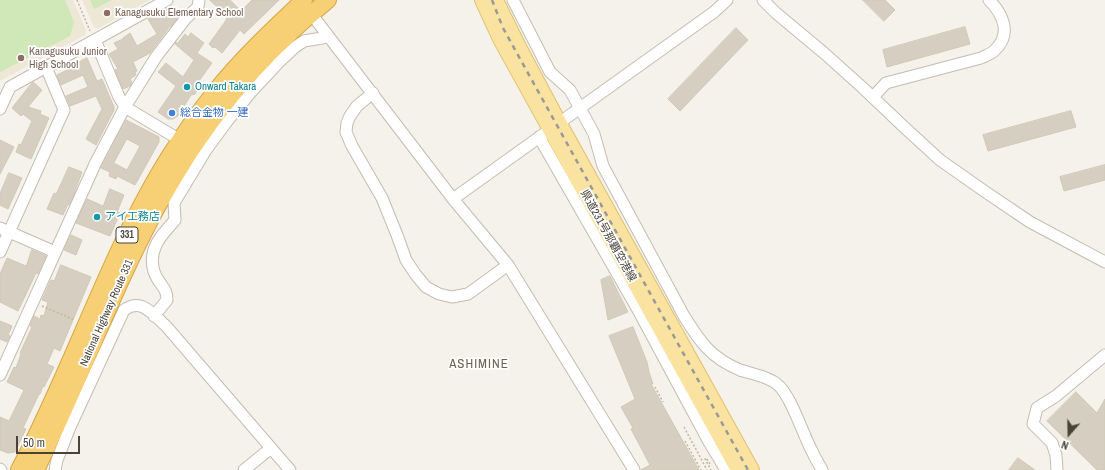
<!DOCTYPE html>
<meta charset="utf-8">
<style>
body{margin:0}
#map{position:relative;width:1105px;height:470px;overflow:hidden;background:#f5f2eb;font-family:"Archivo Narrow",sans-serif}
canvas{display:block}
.north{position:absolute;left:1049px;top:414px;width:40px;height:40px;-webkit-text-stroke:3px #fff;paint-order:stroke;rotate:200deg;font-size:11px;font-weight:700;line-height:16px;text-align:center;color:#494339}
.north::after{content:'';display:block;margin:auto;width:14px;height:18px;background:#494339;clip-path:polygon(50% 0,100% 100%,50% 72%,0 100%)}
.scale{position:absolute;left:16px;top:436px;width:64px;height:18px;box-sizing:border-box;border:2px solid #494339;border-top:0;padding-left:5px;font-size:12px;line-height:14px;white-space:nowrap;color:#494339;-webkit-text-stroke:3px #fff;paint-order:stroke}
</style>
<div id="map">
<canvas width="1105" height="470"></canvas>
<div class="north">N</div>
<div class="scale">50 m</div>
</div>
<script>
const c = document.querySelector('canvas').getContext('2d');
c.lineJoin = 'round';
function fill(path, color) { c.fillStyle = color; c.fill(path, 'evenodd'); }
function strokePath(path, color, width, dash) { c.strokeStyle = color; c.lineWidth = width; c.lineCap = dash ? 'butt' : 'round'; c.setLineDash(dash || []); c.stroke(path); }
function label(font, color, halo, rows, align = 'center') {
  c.font = font + ' "Archivo Narrow","Noto Sans JP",sans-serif'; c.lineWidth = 3.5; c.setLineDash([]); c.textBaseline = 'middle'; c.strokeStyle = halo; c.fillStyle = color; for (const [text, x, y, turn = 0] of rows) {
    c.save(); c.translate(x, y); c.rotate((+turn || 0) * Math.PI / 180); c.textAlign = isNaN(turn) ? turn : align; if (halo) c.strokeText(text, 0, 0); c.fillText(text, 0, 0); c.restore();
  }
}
fill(new Path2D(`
 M0 0H73L86 30 85 35 0 81Z
 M82 0H150L97 29 94 27Z`), '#ede7d6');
fill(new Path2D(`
 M0 0H65L74 22 70 36 0 72Z
 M90 0H112L94 9Z`), '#d0e7b7');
const building = new Path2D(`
 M210 0H230L241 11 252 0H279L244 34 240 30 222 53 215 47 213 48 209 44 227 19 217 9 218 8Z
 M863 0H885L895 10 884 21Z
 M169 7 177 19 171 26 168 28V29L150 53 133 62 137 71 135 72 136 75 130 79 132 82 130 86 123 89 115 70 118 69 109 54 118 49 114 43 123 39V38L130 33 137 46 157 34 148 19Z
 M965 27 970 44 887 67 883 50Z
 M736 28 748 40 680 111 668 99Z
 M191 33 204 43 197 53 212 63 196 85 198 89 195 94 191 95 178 116 173 119H168L158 112 176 86 158 72 166 63 183 77 194 60 175 44 176 42 177 44 185 34 188 37Z
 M87 58 97 81 102 79 114 107V110L96 145 86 139 102 109 96 96 70 106 66 96 88 87 83 75 61 85 57 75 77 65 76 64Z
 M33 82 42 90 28 107 41 111 40 114 49 118 31 159 16 152 19 144 21 145 32 121 23 114 21 116 12 108 31 84Z
 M1071 111 1076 127 988 151 983 135Z
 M126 120 159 137V142L135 185 117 176 116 179 109 176 110 172 101 168ZM127 139 140 146 127 170 114 163Z
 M0 140 14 147 0 174Z
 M1105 165V180L1064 191 1060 177Z
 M69 167 82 172 74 194 69 205 68 204 63 215 47 209 54 193 56 194Z
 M9 173 22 178 8 209 0 205V194Z
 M110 189 124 195 117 212 120 213 110 236 76 223 87 199 103 206Z
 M71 235 82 240 76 255 64 250Z
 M32 250 46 256 38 274 36 273 18 311 0 302V274L7 258 26 266Z
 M61 265 91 277 60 351 54 348 47 364 54 367 44 387 43 386 40 394H39L23 428 26 429 15 452 8 453 0 450V417L9 421 24 390 7 382 14 367 16 368 21 354 20 353 32 327 30 326 34 316 40 319 41 315 44 316 48 302 42 300 51 280 54 281Z
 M610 276 628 312 608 320 601 280Z
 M0 321 12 326 8 335 10 336 7 342 0 339Z
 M633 327 647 362 649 372 653 384H651L699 470H641L650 465 631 429 633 428 621 407 635 399 609 336Z
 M1076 392 1097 413 1105 399V470H1097L1047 421Z
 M1018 458 1035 470H1009Z`);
fill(building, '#d6cfc1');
strokePath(building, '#d1c7b5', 1);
const minor = new Path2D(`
 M513 0 550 72 570 90 594 134 603 166 684 316C700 342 711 358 740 370 752 374 767 376 777 384 791 395 803 435 812 451 815 458 819 464 822 470
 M763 0 776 13 824 53 863 88 904 127 940 160 987 193 1030 222 1105 262
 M307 10 311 13 316 20 453 199 508 265 634 470
 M95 40 119 97 125 107 180 140
 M373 93 357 106 350 116 347 123 346 132 352 146 382 198 397 235 406 260 416 275 426 287 439 294 452 297 468 294 508 265
 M873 97 886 83 981 58C985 56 991 54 995 50 1012 34 1003 14 989 0
 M0 109 10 87 167 0
 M539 137 637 308 709 442 726 470
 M453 199 714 12 727 0
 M0 228 55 252
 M0 252 64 110 46 67
 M154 316 167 300C167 289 162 287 157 278 151 268 151 255 156 245 159 237 169 227 175 220L174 203 206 150 228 120 251 92 279 62 295 47 304 41 328 37
 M0 375 96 162 125 107 156 57 186 18 198 7 199 0
 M0 469 1 470
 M55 470 57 460 70 427 124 310C142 297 153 315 166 326L290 470
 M244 470 271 448
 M1057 470 1056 455 1052 443 1033 424 1037 408 1056 396 1105 355`);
const major = new Path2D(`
 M482 0 500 39 738 470
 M496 0 518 45 559 122 752 470`);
const highway = new Path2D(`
 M19 470C58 396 87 318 123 242 137 213 152 184 169 157 183 135 198 113 214 93 241 59 273 29 304 0
 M36 470C78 384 111 293 156 209 199 128 257 57 328 0`);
strokePath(minor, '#c3bdb1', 13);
strokePath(major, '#dfc16f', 16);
strokePath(highway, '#d7a543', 18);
strokePath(new Path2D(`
 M77 0 90 31
 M42 306 75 320
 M655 387 663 402
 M684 427 707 470
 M685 441 701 470
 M710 464 706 458 705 459 711 470`), '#c1b7a0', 1.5, [2, 2]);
strokePath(minor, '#fff', 11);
strokePath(major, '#fae3a0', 14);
strokePath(highway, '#f7cf74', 16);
strokePath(new Path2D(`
 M492 0 503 28 748 470`), '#999', 2.5, [5, 5]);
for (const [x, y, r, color] of [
 [107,13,4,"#8d6e63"],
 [21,58,4,"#8d6e63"],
 [187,87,4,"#0f9aa8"],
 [172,113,4,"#3f7fe0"],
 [97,217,4,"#0f9aa8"]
]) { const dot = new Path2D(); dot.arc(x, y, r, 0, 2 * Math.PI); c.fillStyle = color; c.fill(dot); strokePath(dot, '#fff', 1.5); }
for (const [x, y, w] of [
 [127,235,22]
]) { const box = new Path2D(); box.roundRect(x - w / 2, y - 8, w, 16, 3); c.fillStyle = '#fff'; c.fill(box); strokePath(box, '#494339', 1); }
label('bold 10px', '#494339', null, [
 ["331",127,235]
]);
label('11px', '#785e54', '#fff', [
 ["Kanagusuku Elementary School",115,13],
 ["Kanagusuku Junior",29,52],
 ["High School",29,65]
], 'left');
label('11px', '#0d838f', '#fff', [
 ["Onward Takara",195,87],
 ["アイ工務店",105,217]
], 'left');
label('11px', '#366cbe', '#fff', [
 ["総合金物 一建",180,113]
], 'left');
label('11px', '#494339', '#fff', [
 ["県道231号那覇空港線",608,236,61],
 ["National Highway Route 331",107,313,-66]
]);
c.letterSpacing = '1px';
label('13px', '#6c6251', '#fff', [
 ["ASHIMINE",479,365]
]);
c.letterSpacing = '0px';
</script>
